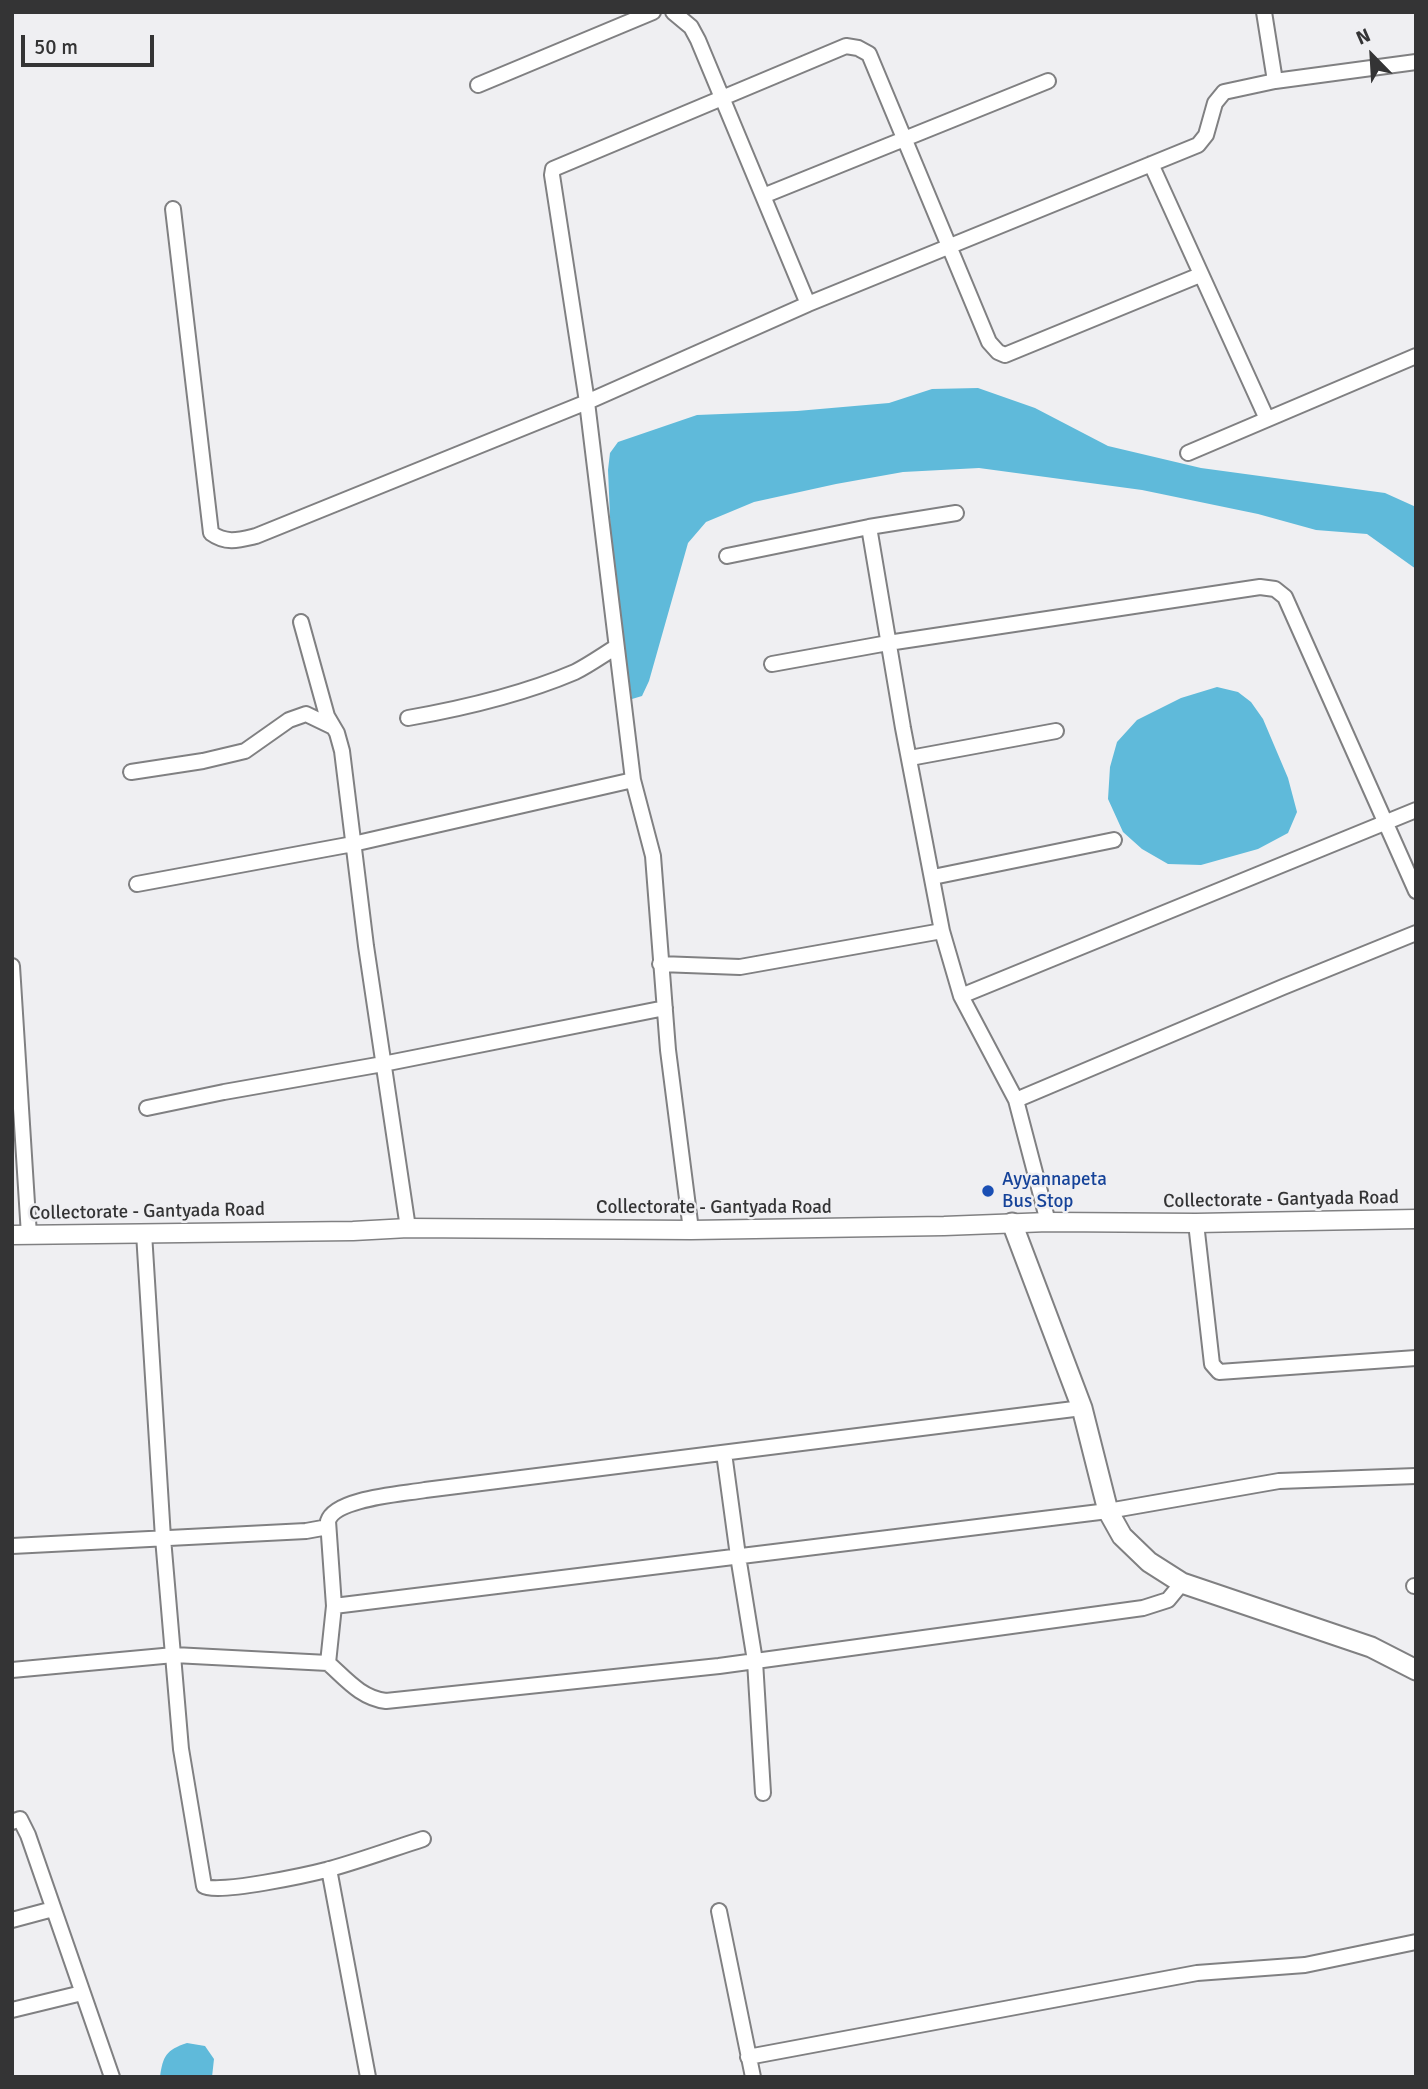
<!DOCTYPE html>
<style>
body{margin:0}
#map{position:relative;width:1428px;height:2089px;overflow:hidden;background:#efeff2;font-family:Signika,sans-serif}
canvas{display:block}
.frame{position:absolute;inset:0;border:14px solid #343435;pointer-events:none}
.north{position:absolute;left:1337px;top:21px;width:70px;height:70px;-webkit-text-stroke:5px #efeff2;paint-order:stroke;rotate:336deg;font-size:19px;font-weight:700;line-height:28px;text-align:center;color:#343435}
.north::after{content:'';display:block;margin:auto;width:24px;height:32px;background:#343435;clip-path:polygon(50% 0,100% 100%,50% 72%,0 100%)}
.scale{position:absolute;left:21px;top:35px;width:133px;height:32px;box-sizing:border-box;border:4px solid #343435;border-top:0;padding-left:9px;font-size:21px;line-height:24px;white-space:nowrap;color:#343435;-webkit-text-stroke:5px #efeff2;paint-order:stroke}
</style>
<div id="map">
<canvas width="1428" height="2089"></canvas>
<div class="frame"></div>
<div class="north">N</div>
<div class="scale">50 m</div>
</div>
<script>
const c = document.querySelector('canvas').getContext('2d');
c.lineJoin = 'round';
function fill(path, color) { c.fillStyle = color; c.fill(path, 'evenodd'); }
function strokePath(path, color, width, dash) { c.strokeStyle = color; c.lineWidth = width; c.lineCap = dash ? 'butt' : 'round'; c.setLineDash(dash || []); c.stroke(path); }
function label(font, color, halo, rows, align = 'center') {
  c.font = font + ' Signika,sans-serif'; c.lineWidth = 5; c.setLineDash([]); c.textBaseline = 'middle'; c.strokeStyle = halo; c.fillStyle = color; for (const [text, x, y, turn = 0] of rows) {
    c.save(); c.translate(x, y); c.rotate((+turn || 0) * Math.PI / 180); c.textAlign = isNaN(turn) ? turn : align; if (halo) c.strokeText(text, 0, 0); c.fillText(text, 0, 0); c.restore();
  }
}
fill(new Path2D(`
 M978 388 1035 408 1108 446 1201 468 1385 493 1416 507V569L1367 534 1316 530 1258 514 1142 490 979 468 903 472 836 484 754 502 706 522 688 543 649 681 642 696 632 699 618 614 612 564 608 470 610 453 618 442 697 415 797 411 889 403 932 389Z
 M1217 687 1238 692 1251 702 1263 719 1288 778 1297 812 1288 833 1258 849 1201 865 1168 864 1142 849 1123 832 1108 799 1110 767 1117 742 1137 720 1181 698Z
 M187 2043 205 2046 214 2059 212 2077H160C163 2056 166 2050 187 2043Z`), '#5fbada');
const minor = new Path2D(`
 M673 12 691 27 698 40 808 304
 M1264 12 1275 81
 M478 85 653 12
 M1151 164 1267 419
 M763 196 1048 81
 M173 209 211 533C226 544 239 540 256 536L587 402 808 304 1198 145 1206 135 1215 103 1224 92 1275 81 1416 62
 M1188 453 1416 356
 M869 527 903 728 942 931 961 996 1016 1100 1048 1222
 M727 556 869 527 956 513
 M301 622 327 716 337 733 342 751 366 946 408 1228
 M772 664 888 643 1260 587 1275 589 1285 597 1416 891
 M408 718C465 708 521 695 575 672 589 665 603 655 616 647
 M910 758 1056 731
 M131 772 203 761 245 751 289 720 306 714 333 727
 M933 877 1114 840
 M137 884 353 844 633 780
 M660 964 740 967 942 931
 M12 966 29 1235
 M961 996 1416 810
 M1016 1100 1283 987 1416 933
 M147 1108 224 1092 383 1064 665 1008
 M1196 1223 1212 1364 1219 1372 1416 1358
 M691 1230 668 1050 653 856 633 780 587 402 552 175 553 169 846 46 858 48 869 54 989 342 998 352 1005 355 1200 275
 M144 1233 163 1538 181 1749 204 1886C216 1895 311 1874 330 1869 362 1860 392 1849 423 1839
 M724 1453 738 1556 755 1661 763 1793
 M12 1546 306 1531 328 1527
 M1414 1586H1416
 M334 1606 1108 1511 1279 1481 1416 1476
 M328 1663 334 1606 328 1521C335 1498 404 1494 425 1490L1082 1408
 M12 1670 174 1655 328 1663C346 1679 361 1698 386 1701L719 1666 1143 1608 1168 1600 1182 1583
 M12 1822 20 1819 28 1835 112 2077
 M329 1869 368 2077
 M719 1911 753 2077
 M12 1920 53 1909
 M12 2010 82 1993
 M748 2057 1197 1973 1305 1965 1416 1942`);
const tertiary = new Path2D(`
 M12 1235 353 1231 408 1228 691 1230 944 1226 1048 1222 1196 1223 1416 1219`);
const secondary = new Path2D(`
 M1012 1223 1082 1408 1108 1511 1122 1536 1149 1562 1182 1583 1371 1647 1416 1670`);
strokePath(minor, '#808082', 18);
strokePath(tertiary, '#808082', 21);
strokePath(secondary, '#808082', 23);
strokePath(minor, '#fff', 14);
strokePath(tertiary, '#fff', 18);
strokePath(secondary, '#fff', 19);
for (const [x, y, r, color] of [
 [988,1191,7,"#1a4fb4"]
]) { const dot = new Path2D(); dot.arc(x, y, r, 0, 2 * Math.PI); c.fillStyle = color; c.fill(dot); strokePath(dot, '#efeff2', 2.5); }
label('19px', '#164399', '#efeff2', [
 ["Ayyannapeta",1002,1180],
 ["Bus Stop",1002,1202]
], 'left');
label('19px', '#343435', '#efeff2', [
 ["Collectorate - Gantyada Road",1281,1200,-1],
 ["Collectorate - Gantyada Road",714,1208],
 ["Collectorate - Gantyada Road",147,1212,-1]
]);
</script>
